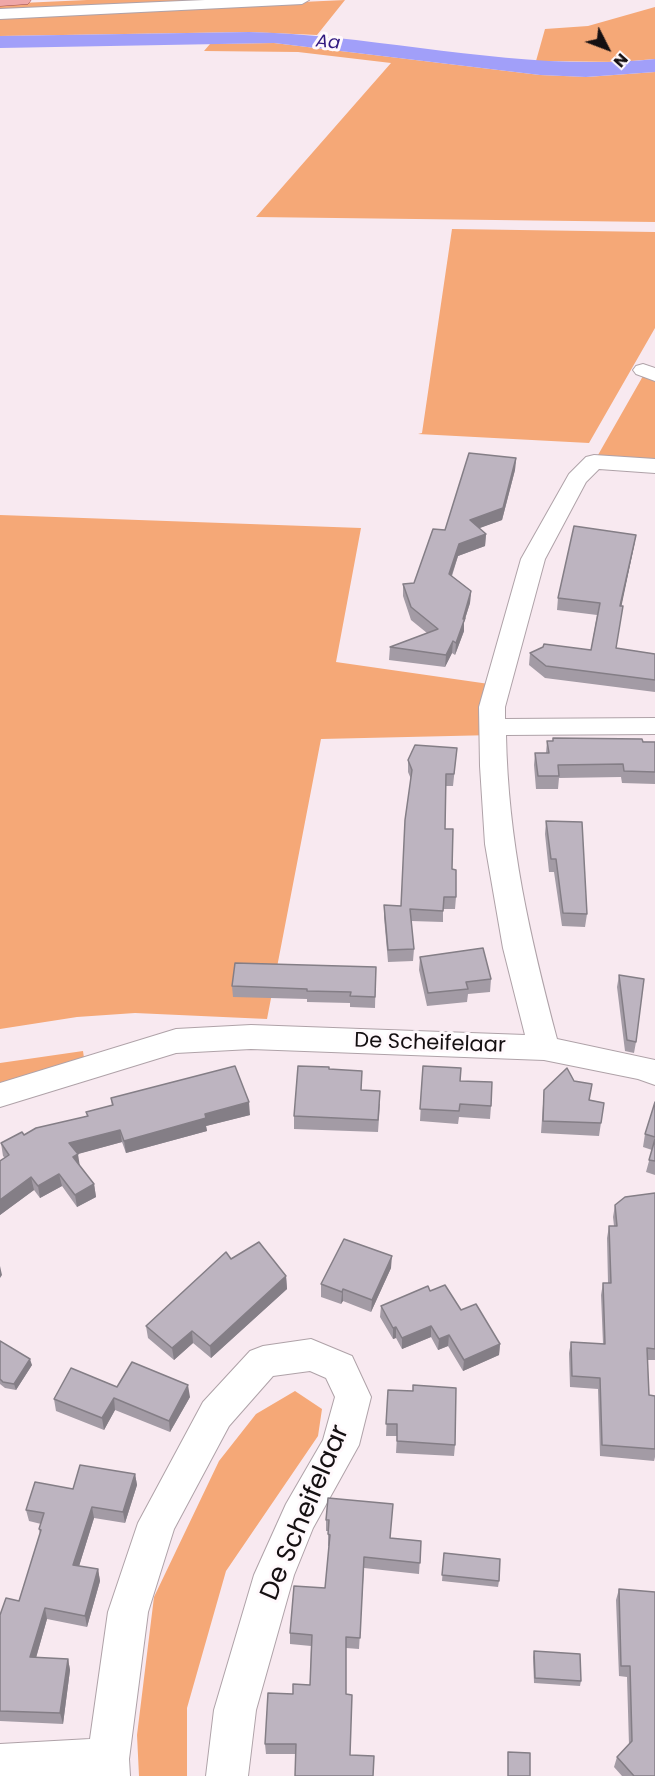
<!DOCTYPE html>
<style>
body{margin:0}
#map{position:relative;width:655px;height:1776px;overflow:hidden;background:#f8e9f0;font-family:Poppins,sans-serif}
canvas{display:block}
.north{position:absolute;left:577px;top:18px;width:60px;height:60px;-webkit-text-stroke:4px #fff9fc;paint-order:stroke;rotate:132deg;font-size:16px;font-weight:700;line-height:24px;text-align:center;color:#151012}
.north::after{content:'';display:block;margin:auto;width:21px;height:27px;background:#151012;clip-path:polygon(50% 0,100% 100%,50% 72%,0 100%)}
</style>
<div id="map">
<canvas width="655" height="1776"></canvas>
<div class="north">N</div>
</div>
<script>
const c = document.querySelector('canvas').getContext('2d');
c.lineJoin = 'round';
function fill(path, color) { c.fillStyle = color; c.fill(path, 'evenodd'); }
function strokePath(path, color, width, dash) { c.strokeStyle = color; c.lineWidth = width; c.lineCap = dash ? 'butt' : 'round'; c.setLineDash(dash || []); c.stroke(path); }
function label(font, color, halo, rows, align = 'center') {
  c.font = font + ' Poppins,sans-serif'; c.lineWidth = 6; c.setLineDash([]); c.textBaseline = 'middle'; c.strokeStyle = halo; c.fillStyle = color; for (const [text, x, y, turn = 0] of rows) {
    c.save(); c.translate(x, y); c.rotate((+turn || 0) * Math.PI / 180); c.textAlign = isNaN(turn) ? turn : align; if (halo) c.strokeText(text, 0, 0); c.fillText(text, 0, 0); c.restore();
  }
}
fill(new Path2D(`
 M87 0H236L0 10V4Z
 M345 0 317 35 249 32 0 36V16Z
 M655 7V59L620 62 536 61 545 29 588 26Z
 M274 43 540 75 587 77 655 72V222L256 217 391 63 298 52 204 51 210 44Z
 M452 229 655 232V328L589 443 418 434 422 433Z
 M643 376 655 380V467L594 462Z
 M0 515 361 528 336 662 496 685 494 735 321 739 267 1019 135 1013 77 1017 0 1029Z
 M83 1051 84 1058 0 1085V1063Z
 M295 1391 322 1409 318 1436 226 1571 187 1708V1776H139L137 1735 154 1597 219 1461 256 1414Z`), '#f5a877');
fill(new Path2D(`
 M249 32C384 35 519 73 655 59V72L586 77 540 75 274 43 0 48V36Z`), '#a19ff9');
const street = new Path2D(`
 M205 0H309L302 4 0 19V9Z
 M643 364 655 368V381L636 374 633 370 636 366Z
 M594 455 655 459V473L599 469 586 482 545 559 505 707V719L655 718V734L506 735C508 842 530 937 557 1039L655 1060V1085L638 1079 544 1060 251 1049 176 1053 0 1107V1083L176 1029 251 1025 525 1035 503 948 485 844 480 766 479 707 521 559 569 474 586 457Z
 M311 1339 352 1356 371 1397 359 1445 313 1528 294 1575 256 1710 248 1776H206L214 1710 254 1575 286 1504 323 1440 335 1397 326 1378 310 1371 273 1376 229 1426 174 1529 148 1612 129 1759 130 1776H0V1744L90 1739 108 1612 138 1523 203 1402 250 1351 263 1346Z`);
const primary = new Path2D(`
 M0 0H31L28 4 0 6Z`);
strokePath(street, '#afa2a8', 2);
strokePath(primary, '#9c4c4e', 1);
fill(street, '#fff');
fill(primary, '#efa7a8');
fill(new Path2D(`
 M516 458 515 470 502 520 479 528 486 534 485 546 458 556 452 576 471 591 470 603 464 622V631L455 655 452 653 445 667 389 660 390 647 427 633 411 620 403 596V584L414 583 445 530Z
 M636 535 634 546 621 606 616 648 655 654V692L545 678 529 665 530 653 591 650 597 615 557 610 558 598Z
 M553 738 655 742V784L622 783 621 777 559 778 558 789H536L534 765 535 753H546L547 741H553Z
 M457 748 453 786H446L445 829 452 869 456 897 455 909H443V922L411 921 414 949 413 961 388 962 384 917V905L401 906 411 779 408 772V760Z
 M546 821 587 914 585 927 562 926 554 872H549L545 834Z
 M420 957 491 979 490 992 468 994 467 1002 427 1006 419 970Z
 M376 967 375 1008 350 1007V1003L307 1002V999L233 997 232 986Z
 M619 975 636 1042 634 1053 625 1051 617 987Z
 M423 1066 460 1081 491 1106 490 1119 459 1117 458 1124 420 1121Z
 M329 1069 362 1090 380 1104 378 1132 294 1129V1116Z
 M544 1090 604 1103 599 1136 541 1133Z
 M111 1098 250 1115 206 1126 207 1131 126 1153 122 1142 77 1154 79 1165 94 1184 96 1197 77 1207 62 1186 40 1198 34 1190 0 1215V1161L5 1158 3 1156 1 1143 24 1135 87 1116 86 1112 112 1106Z
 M655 1102V1175L646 1172 652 1150 643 1147 645 1134Z
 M655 1193V1360H647L649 1395 655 1396V1457L654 1461 600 1456 598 1389 570 1387 569 1353 571 1342 603 1344 601 1295 603 1283H608L607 1238 609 1226H614L613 1217 615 1205Z
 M231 1259 286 1276 287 1289 211 1358 193 1343 174 1360 148 1338 146 1326Z
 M391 1268 371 1312 343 1301 341 1304 321 1297V1284Z
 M430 1291 461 1310 500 1344 499 1355 463 1371 448 1346 438 1350 431 1337 402 1349 396 1338 393 1339 380 1317 381 1306Z
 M0 1341 32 1365 16 1390 5 1388 0 1384Z
 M117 1387 190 1397 170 1432 115 1410 104 1430 56 1411 54 1399Z
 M388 1390 455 1445 454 1456 396 1453 397 1436H386Z
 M135 1474 137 1485 125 1523 94 1518 79 1566 98 1569 100 1581 87 1627 47 1619 36 1658 68 1659 70 1670 63 1724 0 1721V1615L19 1601 40 1534 39 1529 41 1524 29 1521 26 1510 73 1489Z
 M326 1520 390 1538 421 1541 419 1574 364 1568 359 1649 346 1648 296 1754H266L265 1744 293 1694 310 1685 311 1646 290 1644V1633L325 1588 329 1546H328V1531H326Z
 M444 1553 499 1581 498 1587 442 1581Z
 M619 1589 655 1776H622L614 1767 617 1757 629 1745 627 1677 619 1676 616 1600Z
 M534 1651 581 1681 580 1686 534 1683 533 1657Z`), '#a39ba5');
fill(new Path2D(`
 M516 458 515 470 502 520 469 532 470 520Z
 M486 534 485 546 458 556 448 586 449 574 459 544Z
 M636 535 634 546 619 618 620 606Z
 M471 591 470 603 464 622V631L455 655 456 643Z
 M453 641 452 653 445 667 446 655Z
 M249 1102 250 1115 206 1126 207 1131 126 1153 124 1141 205 1114Z
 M120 1130 122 1142 71 1156 69 1143Z
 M78 1154 80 1167 73 1157Z
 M59 1174 62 1186 40 1198 38 1186Z
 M31 1177 34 1190 0 1215V1200Z
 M94 1184 96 1197 77 1207 75 1195Z
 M392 1256 391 1268 371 1312 372 1300Z
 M0 1266 2 1275 0 1278Z
 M286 1276 287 1289 211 1358 210 1346Z
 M343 1289V1301L341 1304 342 1292Z
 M431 1326V1337L402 1349V1338Z
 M396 1327V1338L393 1339V1328Z
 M192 1331 193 1343 174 1360 172 1348Z
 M449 1335 448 1346 438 1350 439 1339Z
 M500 1344 499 1355 463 1371 464 1360Z
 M30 1359 32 1365 16 1390 14 1384Z
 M188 1385 190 1397 170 1432 169 1421Z
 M114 1398 115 1410 104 1430 102 1418Z
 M135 1474 137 1485 125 1523 123 1512Z
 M92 1507 94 1518 76 1576 73 1565Z
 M98 1569 100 1581 87 1627 85 1616Z
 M45 1608 47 1619 33 1668 30 1657Z
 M68 1659 70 1670 63 1724 60 1713Z`), '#847e86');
const building = new Path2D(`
 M469 453 516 458 503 508 470 520 486 534 459 544 449 574 471 591 463 619 465 618 456 643 453 641 446 655 390 647 438 629 411 607 403 584 414 583 433 529 445 530Z
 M574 526 636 535 620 606H623L616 648 655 654V680L546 666 530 653 543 647 544 644 591 650 600 603 558 598Z
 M553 738 642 739 643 742H655V772L624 771 623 764 558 765 559 776H538L535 753H549L547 741H553Z
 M415 745 457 748 454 774H446L445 829H453L452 869 456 870V897H444L443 911 410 909 414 949 388 950 384 905 401 906 405 820 412 770 408 760Z
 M546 821 582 822 587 914 563 913 556 859H551Z
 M483 948 491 979 466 982 468 989 428 993 420 957Z
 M235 963 376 967 375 997 350 996 351 992 307 991V989L232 986Z
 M619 975 644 979 636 1042 627 1040Z
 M235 1066 249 1102 205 1114 206 1118 124 1141 120 1130 69 1143 78 1154 73 1157 94 1184 75 1195 59 1174 38 1186 31 1177 0 1200V1161L9 1155 1 1143 22 1132 24 1135 36 1128 88 1116 86 1112 113 1105 111 1098Z
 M298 1066 329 1067V1069L362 1071 361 1090 380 1091 378 1120 294 1116Z
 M423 1066 461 1068 460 1081 492 1082 491 1106 460 1104 459 1111 420 1109Z
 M567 1068 574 1081 592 1084 589 1100 604 1103 601 1123 543 1121 544 1090Z
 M655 1102V1137L645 1134Z
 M655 1139V1161L649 1160Z
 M655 1193V1349L647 1348 649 1395 655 1396V1449L602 1445 600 1378 572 1376 571 1342 605 1344 603 1283H611L609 1226H617L615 1205 625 1197Z
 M344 1239 392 1256 372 1300 343 1289 342 1292 321 1284Z
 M259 1242 286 1276 210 1346 192 1331 172 1348 146 1326 226 1252 231 1259Z
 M445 1285 461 1310 476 1304 500 1344 464 1360 449 1335 439 1339 431 1326 402 1338 396 1327 393 1328 381 1306 428 1286 430 1291Z
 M0 1341 30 1359 14 1384 3 1382 0 1379Z
 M132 1362 188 1385 169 1421 114 1398 102 1418 54 1399 71 1368 117 1387Z
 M413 1385 456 1388 455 1445 397 1441V1424H386L388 1390 413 1391Z
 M80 1465 135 1474 123 1512 92 1507 73 1565 98 1569 85 1616 45 1608 30 1657 68 1659 60 1713 0 1711V1615L6 1598 19 1601 41 1530 39 1529 44 1513 26 1510 35 1482 73 1489Z
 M328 1498 393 1504 390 1538 421 1541 420 1563 364 1557 360 1638 346 1637V1694L352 1695 350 1755 374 1756 373 1776H295L296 1744H265L268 1693 293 1694V1684L310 1685 312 1635 290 1633 294 1586 325 1588 330 1535 328 1534 329 1520H326Z
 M444 1553 500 1559 499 1581 442 1575Z
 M619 1589 655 1592V1776H634L617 1757 632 1741 630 1666H621Z
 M534 1651 580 1654 581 1681 535 1678Z
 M508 1752 530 1753V1776H508Z`);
fill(building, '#bdb4c0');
strokePath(building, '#847e86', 1.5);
label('italic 18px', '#311980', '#fff9fc', [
 ["Aa",328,43,6]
]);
label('21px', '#151012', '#fff9fc', [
 ["De Scheifelaar",430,1044,2]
]);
label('26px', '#151012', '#fff9fc', [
 ["De Scheifelaar",306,1513,-67]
]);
</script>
